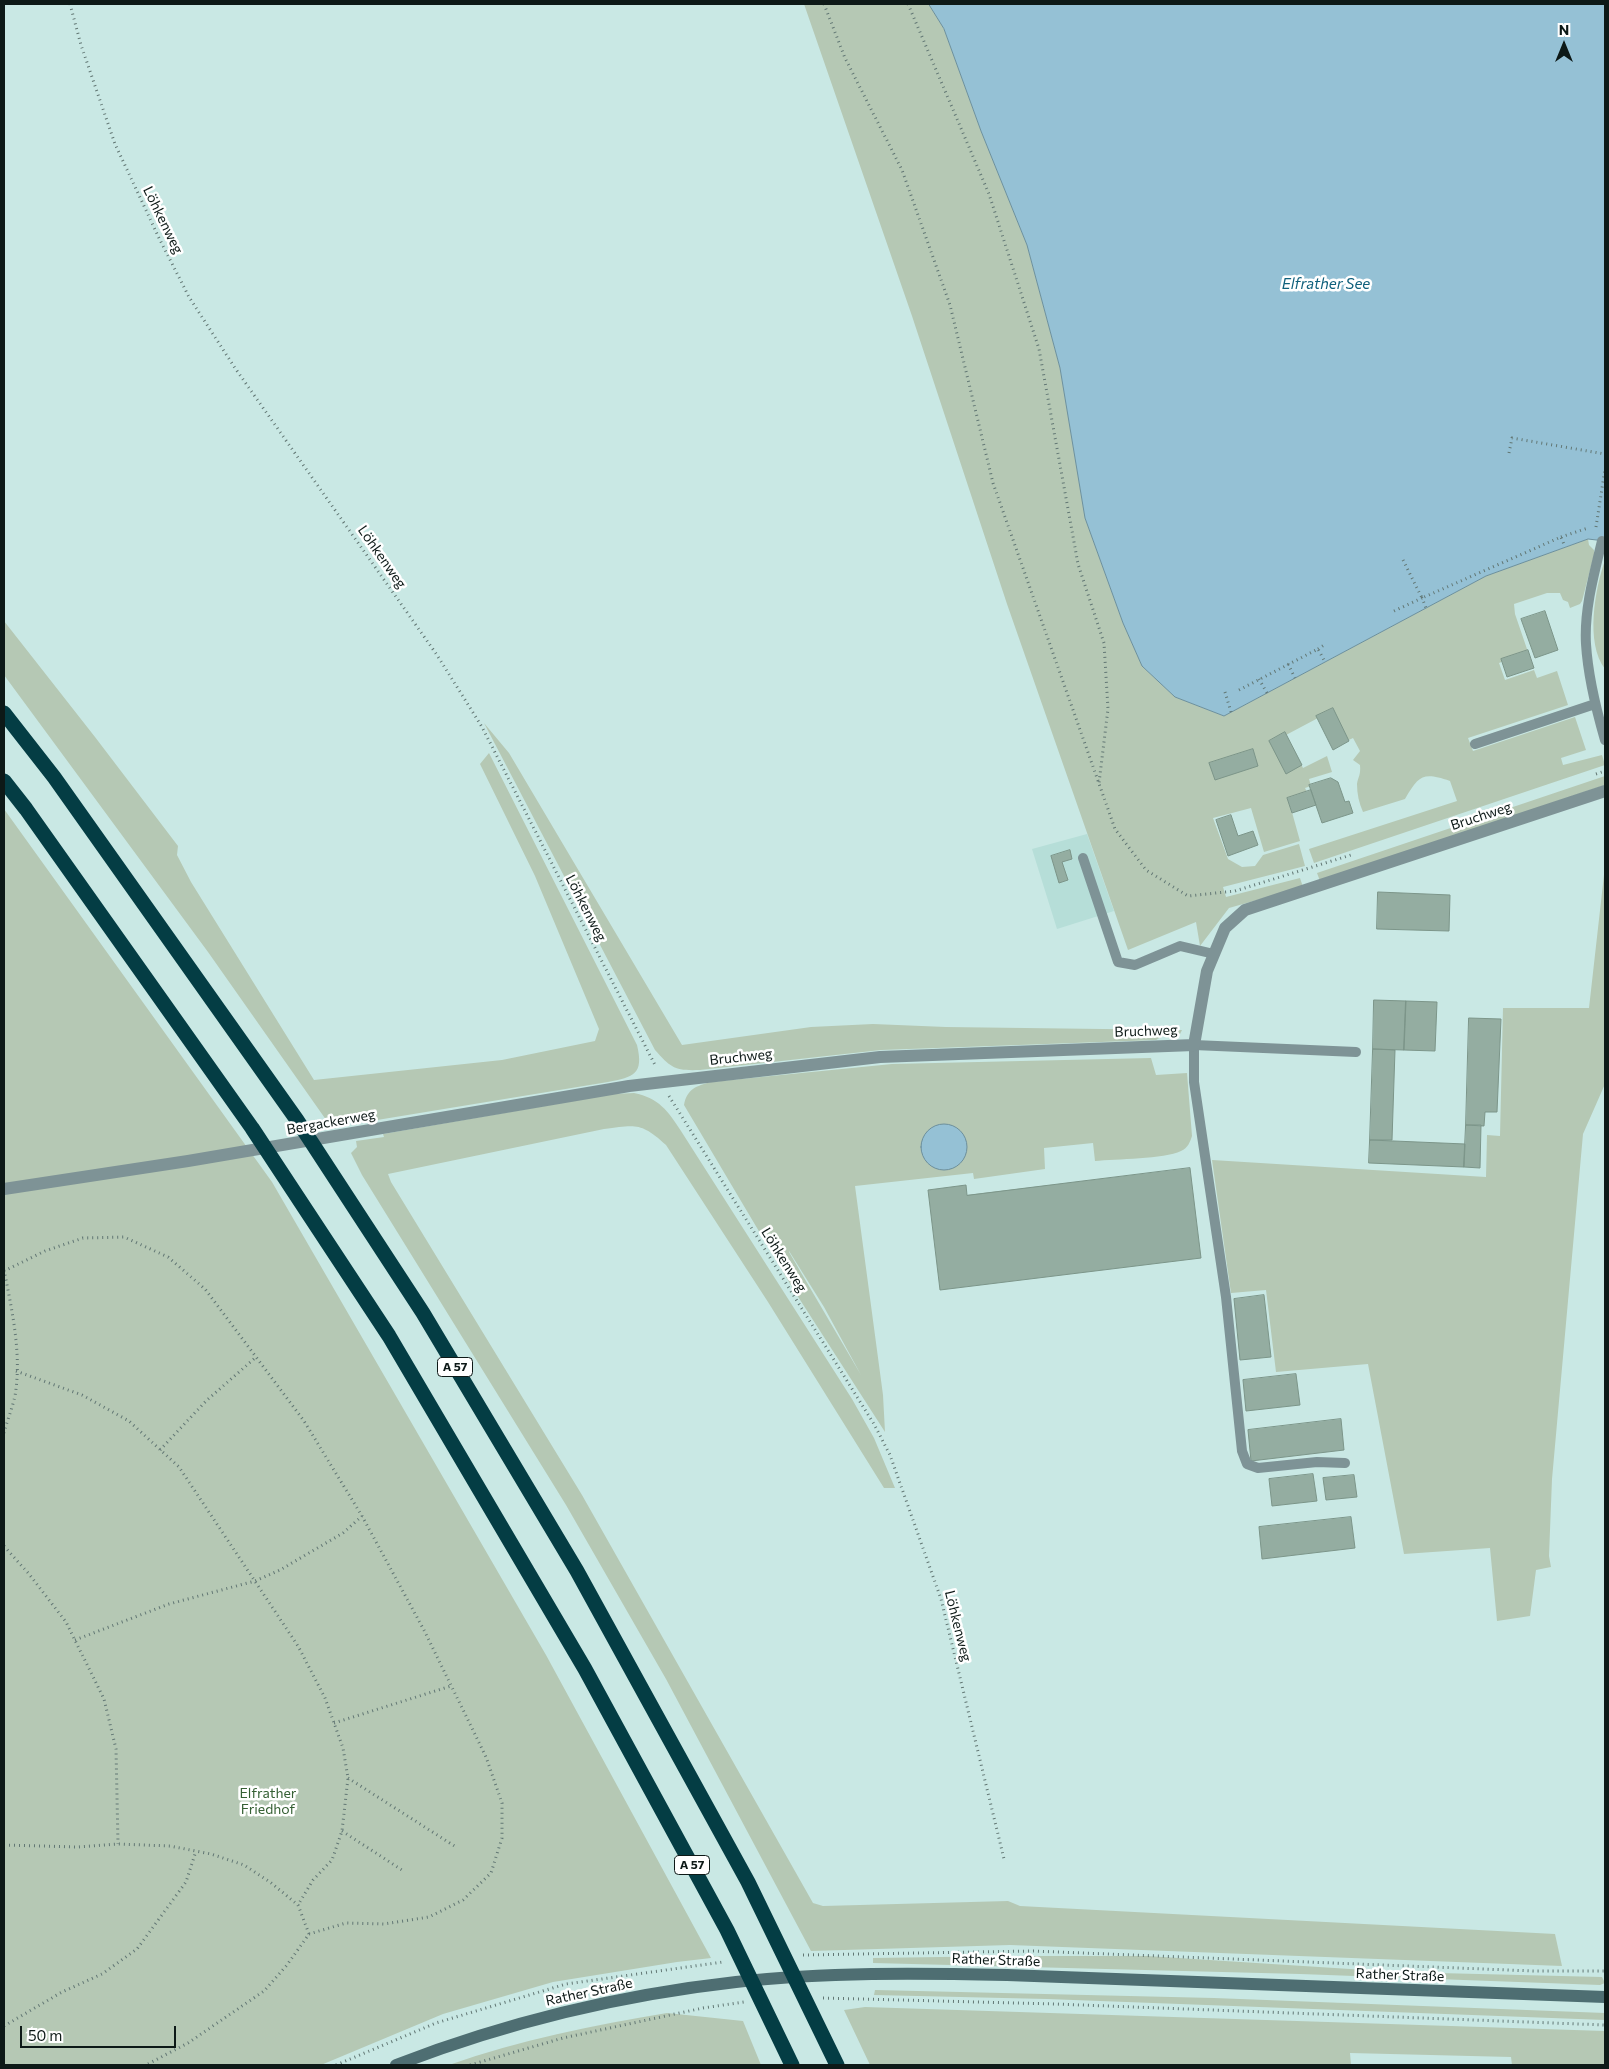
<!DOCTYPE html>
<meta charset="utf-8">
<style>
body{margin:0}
#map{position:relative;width:1609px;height:2069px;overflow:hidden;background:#c9e8e4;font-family:Commissioner,sans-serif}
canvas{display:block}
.frame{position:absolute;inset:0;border:5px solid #0d1917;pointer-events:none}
.north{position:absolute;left:1539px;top:20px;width:50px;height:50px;-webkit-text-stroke:4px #fff;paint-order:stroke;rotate:0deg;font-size:14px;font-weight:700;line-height:20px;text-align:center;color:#0d1917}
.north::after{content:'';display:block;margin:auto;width:18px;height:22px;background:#0d1917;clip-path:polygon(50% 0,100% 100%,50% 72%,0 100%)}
.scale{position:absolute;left:20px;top:2026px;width:156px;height:22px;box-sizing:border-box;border:2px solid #0d1917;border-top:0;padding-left:6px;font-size:15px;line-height:18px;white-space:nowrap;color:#0d1917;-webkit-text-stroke:4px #fff;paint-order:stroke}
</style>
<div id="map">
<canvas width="1609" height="2069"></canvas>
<div class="frame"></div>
<div class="north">N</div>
<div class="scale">50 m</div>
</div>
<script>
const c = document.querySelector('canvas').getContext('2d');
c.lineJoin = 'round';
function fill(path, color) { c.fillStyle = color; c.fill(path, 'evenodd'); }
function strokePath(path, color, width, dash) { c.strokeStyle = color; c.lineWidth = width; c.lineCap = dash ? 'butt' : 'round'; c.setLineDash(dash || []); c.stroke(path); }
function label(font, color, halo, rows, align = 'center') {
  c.font = font + ' Commissioner,sans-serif'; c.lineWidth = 5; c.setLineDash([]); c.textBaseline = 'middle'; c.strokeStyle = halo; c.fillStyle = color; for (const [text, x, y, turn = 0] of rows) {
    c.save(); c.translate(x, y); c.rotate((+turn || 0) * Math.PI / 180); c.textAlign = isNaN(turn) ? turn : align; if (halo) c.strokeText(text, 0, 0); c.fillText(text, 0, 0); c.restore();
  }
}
fill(new Path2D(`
 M1087 834 1114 911 1057 929 1032 849Z`), '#b6ded8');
fill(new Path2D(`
 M804 4H929L944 29 981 131 1027 245 1060 368 1085 518 1123 623 1142 666 1175 697 1224 716 1486 576 1588 539 1589 545 1594 550V555L1582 601 1580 604 1570 608 1568 602 1563 600 1560 593H1547L1514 604 1515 614 1528 652 1499 663 1505 680 1534 670 1537 678 1557 671 1568 705 1468 738 1473 751 1575 717 1586 750 1561 758 1563 765 1602 755 1605 765 1314 863 1309 849 1457 801 1450 781C1423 772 1419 775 1405 799L1363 812C1359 803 1357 794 1357 784 1358 777 1361 775 1360 765L1353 760 1360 751 1353 738 1334 747 1318 718 1286 735 1303 768 1327 756 1332 772 1309 779 1311 786 1305 788 1307 792 1288 798 1300 841 1264 852 1251 808 1213 818 1228 859 1242 867 1255 866 1263 855 1299 844 1305 866 1223 887 1226 897 1300 878 1303 887 1229 908 1200 946 1196 922 1128 950 1007 604 912 316Z
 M1605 560V669C1585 643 1595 589 1605 560Z
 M4 621 95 737 178 846 177 855 191 882 314 1080 502 1060 595 1041 599 1029 535 876 480 764 489 753 637 1045C644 1074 634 1077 608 1082L365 1122 363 1118 329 1124 208 952 4 675Z
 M484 723 509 753 682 1045 811 1027 873 1024 946 1027 1182 1030 1180 1034 1164 1035 1156 1040 881 1050 700 1070C675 1071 671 1068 655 1050Z
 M1605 776V785L1320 881 1317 873Z
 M4 809 272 1182 546 1655 711 1958 677 1962 553 1982 443 2014 321 2065H4Z
 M1605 866V1084L1583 1134 1552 1479 1549 1556 1551 1567 1536 1570 1530 1616 1497 1621 1490 1548 1404 1554 1368 1364 1276 1372 1266 1290 1231 1293 1212 1160 1486 1177 1487 1135 1500 1136 1503 1008H1589Z
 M1151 1058 1156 1075 1187 1073 1192 1136C1190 1142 1188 1148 1181 1151 1164 1159 1116 1159 1095 1161L1093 1143 1044 1148 1045 1169 974 1179 973 1173 855 1186 883 1395 885 1432 795 1292 684 1105C687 1089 696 1086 711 1082L892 1064ZM789 1251 824 1307 861 1375 789 1252Z
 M634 1093C659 1098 668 1111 681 1131L852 1399 874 1438 895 1488H884L768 1302 666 1145C641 1122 636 1125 604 1129L388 1174 391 1182 582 1495 813 1903 823 1906 1008 1901 1020 1906 1555 1934 1562 1966 1010 1945 811 1951 666 1679 566 1505 362 1175 351 1153 357 1147 356 1141 384 1137 383 1134 613 1094Z
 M1009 1956H1147L1397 1972 1602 1977 1605 1983 1600 1985 1300 1974 873 1963V1958Z
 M875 1990 1214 1998 1605 2013V2020L1047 1999 874 1995Z
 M865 2007 1605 2031V2065H1512L1511 2057 1350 2053 1351 2065H870L844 2010Z
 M667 2013 743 2021 761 2065H449C520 2040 593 2025 667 2013Z`), '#b5c8b4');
const water = new Path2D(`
 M929 4H1605V541L1588 539 1486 576 1224 716 1175 697 1142 666 1123 623 1085 518 1060 368 1027 245 981 131 944 29Z
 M921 1147a23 23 0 1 1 46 0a23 23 0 1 1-46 0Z`);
fill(water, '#95c1d5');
strokePath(water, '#6c8f9c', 1);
const building = new Path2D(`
 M1545 611 1558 650 1535 658 1521 619Z
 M1528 650 1534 668 1507 677 1501 659Z
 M1333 708 1349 741 1333 750 1316 716Z
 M1285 732 1302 765 1286 774 1269 741Z
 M1253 749 1258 766 1215 780 1209 763Z
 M1331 778 1338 782 1345 802 1349 801 1353 813 1322 823 1309 785Z
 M1311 790 1316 805 1292 813 1287 798Z
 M1231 815 1238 836 1253 831 1258 845 1228 856 1216 820Z
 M1070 850 1072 859 1062 862 1068 880 1059 883 1051 856Z
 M1378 892 1450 895 1449 931 1377 929Z
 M1374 1000 1406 1001 1404 1050 1373 1049Z
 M1406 1001 1437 1002 1435 1051 1404 1050Z
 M1469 1018 1501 1019 1497 1112H1485L1484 1126 1466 1125Z
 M1373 1049 1395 1050 1392 1140H1370Z
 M1466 1125H1481L1480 1168 1464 1167Z
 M1370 1140 1465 1144 1464 1167 1369 1163Z
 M1190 1168 1201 1258 940 1290 928 1190 966 1185 967 1195Z
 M1264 1295 1271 1357 1240 1360 1234 1299Z
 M1296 1374 1300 1405 1246 1411 1243 1380Z
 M1341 1419 1344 1450 1251 1461 1248 1430Z
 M1313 1474 1317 1501 1272 1506 1269 1479Z
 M1354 1475 1357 1497 1326 1500 1323 1478Z
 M1351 1517 1355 1548 1262 1559 1259 1527Z`);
fill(building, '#94ada1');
strokePath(building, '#7c9589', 1);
strokePath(new Path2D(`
 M70 4 81 45 115 144 159 238 189 297 235 368 437 655 482 727 656 1067
 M824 4 845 58 902 170 950 305 993 483 1115 829 1146 870 1188 896 1235 891 1351 855
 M908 4 989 194 1039 349 1078 564 1104 643 1108 709 1099 783
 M1509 453 1512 438 1605 454
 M1596 527 1605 469
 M1561 537 1588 528
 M1403 560 1422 598 1561 537 1565 547
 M1394 611 1422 598 1426 608
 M1318 649 1324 645
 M1288 664 1295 678
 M1259 679 1267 693
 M1239 690 1318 649 1325 662
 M1225 692 1231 712
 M1596 774 1605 771
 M669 1096 874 1424 890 1455 941 1599 1004 1859
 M4 1270C12 1310 22 1355 15 1396 12 1409 7 1421 4 1433
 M4 1271 45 1251 83 1238 124 1237 168 1257 205 1289 304 1421 362 1516 425 1632 486 1757 502 1803V1838L491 1873 463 1900 429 1917 384 1924 346 1923 309 1934
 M16 1371 82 1395 129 1421 179 1467 298 1646 325 1698 343 1748 348 1778 342 1831 332 1860 313 1880 298 1905
 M160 1450 206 1401 255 1358
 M4 1546 29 1574 66 1622 104 1699 116 1749 118 1844
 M75 1640 169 1604 255 1581 280 1570 343 1533 362 1516
 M334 1723 451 1686
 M348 1778 456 1847
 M342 1831 402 1870
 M4 1845 78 1847 118 1844 170 1846 211 1854 244 1865 270 1882 298 1905 309 1934 287 1965 264 1991 188 2043 146 2065
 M803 1955 1033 1951 1533 1971H1605
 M823 1998 1055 2004 1605 2025
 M4 2026 62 1992 102 1974 137 1949 186 1882 196 1851
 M336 2065 436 2023 566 1984 723 1962
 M470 2065 563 2038 703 2008 744 2002`), '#627774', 3, [1, 4]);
strokePath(new Path2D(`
 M1602 541C1594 574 1584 610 1586 644 1588 677 1596 709 1605 740
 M1475 744 1595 704
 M1083 858 1118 962 1135 965 1180 946 1214 954
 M1345 1463 1317 1462 1258 1468 1247 1464 1242 1451 1226 1297 1194 1082V1045L1356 1052`), '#7e9396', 10);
strokePath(new Path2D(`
 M4 1189 188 1161 629 1086 880 1057 1194 1045 1207 971 1225 928 1245 910 1605 791`), '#7e9396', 12);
strokePath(new Path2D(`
 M396 2065C505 2023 619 1995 736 1982 826 1972 917 1973 1007 1975L1605 1997`), '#4e6e72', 12);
strokePath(new Path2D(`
 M4 713 54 777 297 1120 423 1313 577 1571 748 1882 837 2065
 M4 781 26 809 252 1128 389 1336 585 1669 727 1930 792 2065`), '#043d44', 15);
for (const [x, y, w] of [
 [455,1367,35],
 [692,1865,35]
]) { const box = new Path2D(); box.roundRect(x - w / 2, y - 9.5, w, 19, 4); c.fillStyle = '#fff'; c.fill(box); strokePath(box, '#0d1917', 1); }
label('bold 12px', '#0d1917', null, [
 ["A 57",455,1367],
 ["A 57",692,1865]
]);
label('14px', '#0d1917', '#fff', [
 ["Löhkenweg",163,220,64],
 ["Löhkenweg",382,557,55],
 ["Bruchweg",1481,816,-18],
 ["Löhkenweg",586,908,63],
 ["Bruchweg",1146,1031,-2],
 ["Bruchweg",741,1057,-6],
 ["Bergackerweg",331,1122,-10],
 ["Löhkenweg",784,1260,58],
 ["Löhkenweg",958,1626,76],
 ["Rather Straße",996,1960,2],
 ["Rather Straße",1400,1975,2],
 ["Rather Straße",589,1992,-12]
]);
label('14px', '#356034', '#fff', [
 ["Elfrather",268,1793],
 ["Friedhof",268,1809]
]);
label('italic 15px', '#0f607c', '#fff', [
 ["Elfrather See",1326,284]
]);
</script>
